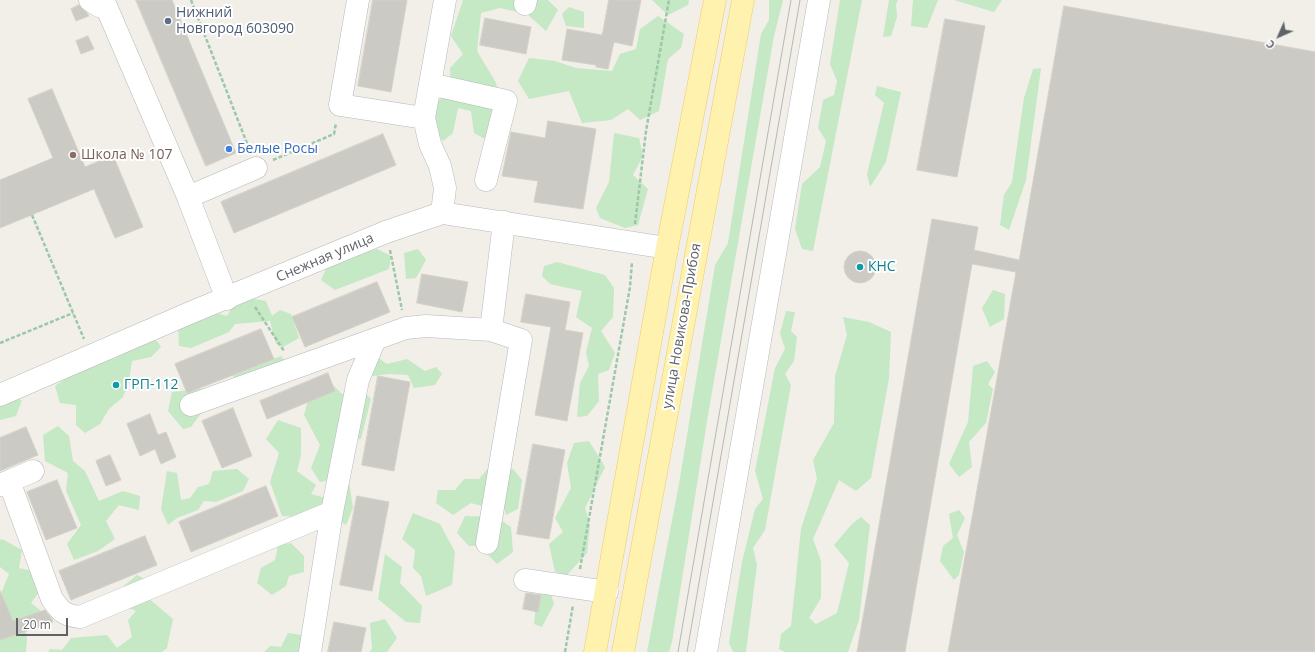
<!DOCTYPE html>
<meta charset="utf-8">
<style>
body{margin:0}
#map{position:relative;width:1315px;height:652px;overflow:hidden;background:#f1efe8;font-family:"Open Sans",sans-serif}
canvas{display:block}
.north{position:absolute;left:1259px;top:16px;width:40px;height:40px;-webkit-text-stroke:3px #fff;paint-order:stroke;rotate:225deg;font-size:11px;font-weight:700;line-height:16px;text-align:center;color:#5f6368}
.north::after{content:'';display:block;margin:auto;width:14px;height:18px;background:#5f6368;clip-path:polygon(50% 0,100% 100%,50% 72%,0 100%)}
.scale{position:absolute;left:16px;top:618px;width:52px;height:18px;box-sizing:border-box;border:2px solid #5f6368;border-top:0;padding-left:5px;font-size:12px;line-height:14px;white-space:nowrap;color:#5f6368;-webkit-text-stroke:3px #fff;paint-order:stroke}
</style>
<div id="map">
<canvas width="1315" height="652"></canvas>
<div class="north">С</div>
<div class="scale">20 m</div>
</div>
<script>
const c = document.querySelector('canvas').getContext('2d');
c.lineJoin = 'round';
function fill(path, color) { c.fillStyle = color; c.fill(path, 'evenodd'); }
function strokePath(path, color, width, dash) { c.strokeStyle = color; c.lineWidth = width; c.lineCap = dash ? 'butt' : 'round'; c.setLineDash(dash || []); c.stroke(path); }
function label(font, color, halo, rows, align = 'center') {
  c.font = font + ' "Open Sans",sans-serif'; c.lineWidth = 4; c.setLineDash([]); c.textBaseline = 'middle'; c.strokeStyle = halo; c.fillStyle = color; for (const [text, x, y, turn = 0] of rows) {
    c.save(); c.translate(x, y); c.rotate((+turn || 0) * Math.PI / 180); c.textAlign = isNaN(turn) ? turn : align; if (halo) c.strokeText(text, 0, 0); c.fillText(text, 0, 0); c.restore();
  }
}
fill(new Path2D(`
 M463 0H548L558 10 546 31 527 14 500 8 481 13 477 51 495 81 502 100 487 140 474 133 471 111 458 108 453 133 443 141 435 130V103L451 91 450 68 463 54 451 36Z
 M652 0H689L688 5 668 15Z
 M769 0H783L774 36 708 415 672 642 669 652H647L679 484 715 265 728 243 761 34 769 20Z
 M840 0H862L813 251 802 249 795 229 802 184 820 167 826 141 818 128 823 100 834 95 837 81 830 64Z
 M889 0H898L896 4 897 17 891 36 883 37Z
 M913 0H938L927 28 911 26Z
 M954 0H1002L994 12Z
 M569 7 584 12V28L566 26 562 14Z
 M658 16 684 34 681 48 668 59 659 111 640 120 628 109 611 120 582 123 569 91 529 99 518 81 529 58 555 61 576 68 612 71 620 54 636 49 640 29Z
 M1041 68 1026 180 1009 230 1000 225 1004 195 1012 182 1024 98 1033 69Z
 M877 86 901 92 886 162 870 187 867 174 884 103 875 95Z
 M614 133 639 138 643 156 633 175 648 189 638 225 625 228 600 218 596 208 609 182Z
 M377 249 391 256 389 269 335 290 321 280 328 264Z
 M418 249 426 260 416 278 406 279 404 253Z
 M557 262 605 275 614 288 613 317 601 331 615 353 609 370 598 374 599 401 587 416 577 417 580 383 589 366 586 352 592 328 576 317 582 291 550 284 542 276 544 266Z
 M993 290 1005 294 1004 319 990 327 982 308Z
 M250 298 266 301 272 316 280 310 291 314 299 338 283 347 276 344 270 321 235 324 229 332 191 348 179 346 178 326 216 313 227 316 233 305Z
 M786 311 795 312 791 331 797 337 794 361 785 374 791 385 765 530 753 548 757 565 746 652H733L729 643 742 562 755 509 763 499 755 471 775 368 785 349 780 333Z
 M843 317 869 322 891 332 889 378 871 478 856 491 839 480 813 539 821 561V598L809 618 816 624 837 613 849 563 834 545 852 524 861 517 870 525 859 620 848 652H785L779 649 781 634 791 626 801 529 817 479 813 460 834 423 835 376 847 335Z
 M139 340 157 341 161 347 151 357 132 361 129 382 123 397 109 409 100 424 85 433 76 425V405L60 403 55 386 91 361 113 359Z
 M281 356 286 362 260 385 254 395 237 396 233 375Z
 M377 357 387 364 407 359 425 371 436 367 442 374 435 385 414 388 408 375 389 374 373 376 366 367Z
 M987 361 995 372 988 384 993 389 986 423 969 442 972 467 959 477 949 464 968 422 973 366Z
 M327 379 342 394 362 390 371 399 361 439 340 442 334 479 320 482 311 468 320 445 304 415 312 387Z
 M208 388 210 401 191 427 183 429 168 411 172 392Z
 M7 397 22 400 16 416 0 420V399Z
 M278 420 301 428V455L297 471 316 485 311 494 326 498 349 482 353 508 346 525 336 519 282 516 270 482 279 453 266 439Z
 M58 426 69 436 73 461 85 471 99 501 123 491 140 496 139 510 119 505 106 521 115 539 98 551 74 560 67 544 81 525 66 491 68 473 45 461 43 435Z
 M589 441 605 467 585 508 590 525 587 553 567 575 555 572 549 544 563 532 555 518 571 488 567 463 574 443Z
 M490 466 513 469 522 480 518 509 506 515 500 494 482 506 471 503 453 515 436 503 438 490H455L464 479H479Z
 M237 469 249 479 243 491 216 502 204 501 198 510 177 518 168 525 161 509 167 471 177 473 181 500 190 498 198 487 209 484 213 471Z
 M959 510 965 518 957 535 964 552 959 575 954 580 940 561 943 546 953 538 949 514Z
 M413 513 440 524 455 552 452 585 426 596 421 576 413 568 415 550 402 539Z
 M465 516 496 517 511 527 513 552 497 564 488 555 483 546H469L457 533Z
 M2 539 22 550 19 568 33 571 42 588 31 603 45 614 24 625 27 637 26 652H0V596L9 574 0 567V540Z
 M291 543 304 556V572L289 576 286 586 272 595 257 583 261 568 275 560 278 545Z
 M385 554 402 567 400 583 422 606 420 623 406 622 378 599Z
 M137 575 149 581 147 597 173 619 167 648 162 652H48L50 649 62 650 71 638 107 635 117 648 132 637 128 620 136 611 122 605 120 589Z
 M550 591 554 604 542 627 534 624 537 596Z
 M385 619 397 638 387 652H370L372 648 370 623Z
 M288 633 302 635 304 652H264L270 646 281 647Z`), '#c5e8c5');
const building = new Path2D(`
 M136 0H172L236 153 206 166Z
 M373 0H407L391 92 358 86Z
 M609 0H641L632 46 614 42 608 69 596 67V65L562 60 567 29 602 35Z
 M79 5 88 14 89 16 76 21 71 9Z
 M1064 6 1315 52V652H948L1016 272 972 264 905 652H857L932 219 978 227 974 250 1019 260Z
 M485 18 531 27 526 54 480 45Z
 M945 19 985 26 957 177 917 170Z
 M88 36 94 49 81 54 76 41Z
 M52 89 85 167 113 155 143 227 115 238 94 189 0 228V180L53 158 28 99Z
 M548 121 596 129 583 209 534 202 538 181 502 176 511 132 545 138Z
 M383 134 396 165 234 233 221 202Z
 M844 267a16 16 0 1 1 32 0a16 16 0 1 1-32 0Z
 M422 274 468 282 462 312 417 303Z
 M377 282 390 312 305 347 292 317Z
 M526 294 570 302 565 330 583 333 567 421 535 415 551 327 521 322Z
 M261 329 274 359 187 393 175 364Z
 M328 373 335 391 267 419 260 401Z
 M378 376 410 382 394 471 362 465Z
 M233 408 252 456 222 468 202 421Z
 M150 414 158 435 166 432 176 457 161 464 155 449 140 456 127 424Z
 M26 427 38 455 0 471V438Z
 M533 444 565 450 549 539 517 534Z
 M110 455 121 480 106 486 96 461Z
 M57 480 77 528 46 540 27 492Z
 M266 486 278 516 191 552 179 522Z
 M357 496 389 502 372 591 340 585Z
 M145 536 157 565 71 600 59 571Z
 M0 591 13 621 45 610 52 619 53 622 0 640Z
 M526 593 541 595 538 612 523 609Z
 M334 622 366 628 361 652H328Z`);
fill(building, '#cccac5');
strokePath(building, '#d6d1c6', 1);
const minor = new Path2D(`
 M90 0 99 6H106L188 197 227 299
 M358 0 340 105 424 118
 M525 4 526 0
 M430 84 506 101 486 180
 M188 197 256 168
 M442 213 445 188 440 166 430 144 424 118 445 0
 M0 395 192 312 386 232 442 213 667 248
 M191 405 406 328 426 326 491 330
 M9 481 52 599C61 612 64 615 80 617L332 512
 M0 485 33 471
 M487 543 521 340 491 330 504 222
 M525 580 607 592
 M310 652 332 512 358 380 375 339
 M706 652 819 0`);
const major = new Path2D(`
 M595 652 667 248 715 0
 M623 652 743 0`);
strokePath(minor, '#b5b8bc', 23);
strokePath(major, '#f2c960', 23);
strokePath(new Path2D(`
 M191 0 250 151
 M273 160 334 134 336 123
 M32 215 84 339
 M635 224 646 131 669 0
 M390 250 402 310
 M255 307 284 351
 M0 343 73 313
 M580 569 630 287 632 262
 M565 652 573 605`), '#9cc7a9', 2.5, [4, 2]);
strokePath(minor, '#fff', 22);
strokePath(major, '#fff2af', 22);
strokePath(new Path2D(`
 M678 652 791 0
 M687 652 800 0`), '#b6b7b8', 1);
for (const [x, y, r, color] of [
 [168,21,4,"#5c6f8a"],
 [229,149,4,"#3f7fe0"],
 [73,155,4,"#8d6e63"],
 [860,267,4,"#0f9aa8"],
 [116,385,4,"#0f9aa8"]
]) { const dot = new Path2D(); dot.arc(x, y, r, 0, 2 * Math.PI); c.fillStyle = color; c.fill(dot); strokePath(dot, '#fff', 1.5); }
label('14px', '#4e5e75', '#fff', [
 ["Нижний",176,13],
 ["Новгород 603090",176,29]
], 'left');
label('14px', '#366cbe', '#fff', [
 ["Белые Росы",237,149]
], 'left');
label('14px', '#785e54', '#fff', [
 ["Школа № 107",81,155]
], 'left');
label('14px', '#5f6368', '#fff', [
 ["Снежная улица",325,258,-23],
 ["улица Новикова-Прибоя",682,326,-80]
]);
label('14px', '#0d838f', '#fff', [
 ["КНС",868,267],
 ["ГРП-112",124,385]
], 'left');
</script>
